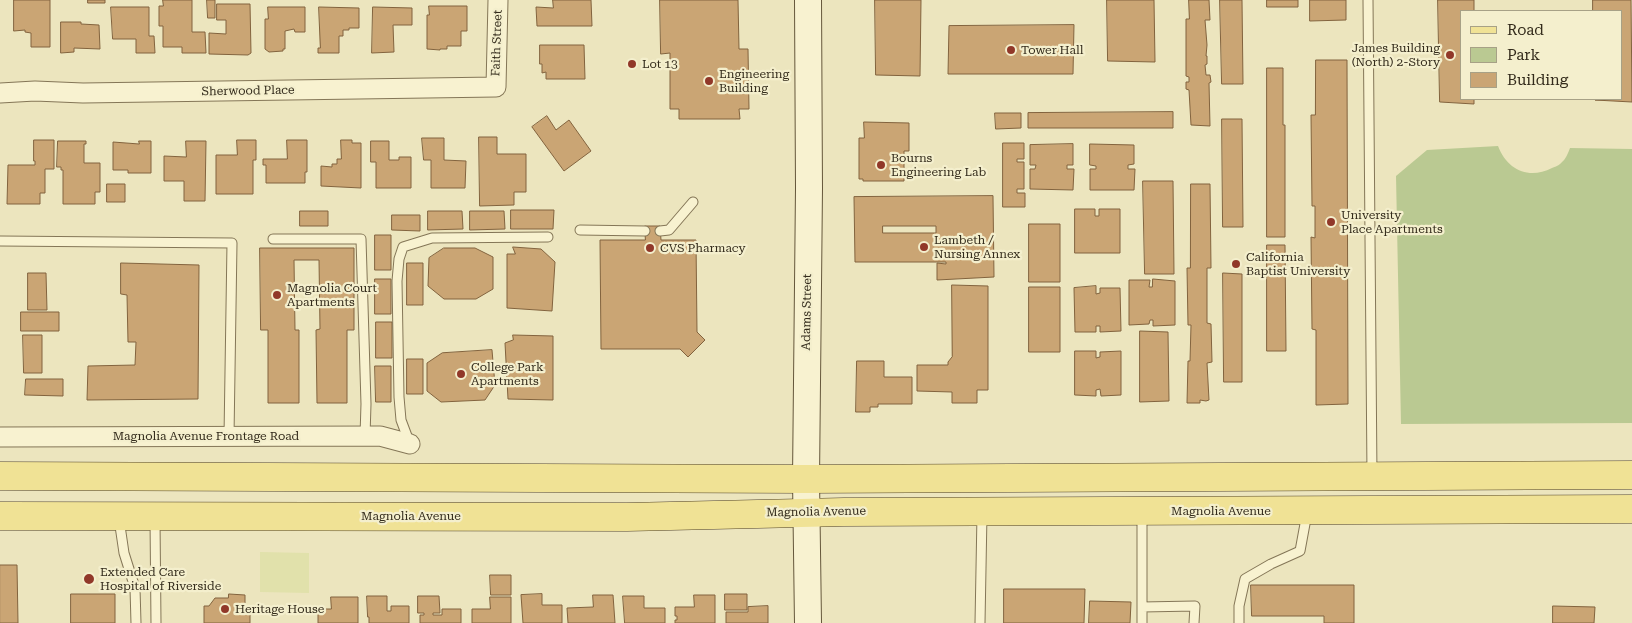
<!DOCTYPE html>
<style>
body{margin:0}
#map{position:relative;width:1632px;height:623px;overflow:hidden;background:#ece5be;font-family:"Roboto Serif",serif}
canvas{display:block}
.legend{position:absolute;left:1460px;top:10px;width:162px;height:90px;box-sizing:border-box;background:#f4efcd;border:1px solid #a7a186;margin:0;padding:6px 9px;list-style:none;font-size:15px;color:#332b1b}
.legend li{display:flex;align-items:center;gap:10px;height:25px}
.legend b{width:25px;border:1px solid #a7a186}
</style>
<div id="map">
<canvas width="1632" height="623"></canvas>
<ul class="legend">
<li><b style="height:6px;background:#f0e295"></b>Road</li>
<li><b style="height:14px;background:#bac992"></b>Park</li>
<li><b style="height:14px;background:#caa574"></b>Building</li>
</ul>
</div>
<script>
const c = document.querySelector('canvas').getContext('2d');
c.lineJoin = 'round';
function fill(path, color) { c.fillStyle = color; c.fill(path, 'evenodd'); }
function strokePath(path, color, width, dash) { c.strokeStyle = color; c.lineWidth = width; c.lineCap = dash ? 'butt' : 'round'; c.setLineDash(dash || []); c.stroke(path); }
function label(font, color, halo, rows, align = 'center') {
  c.font = font + ' "Roboto Serif",serif'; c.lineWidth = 4.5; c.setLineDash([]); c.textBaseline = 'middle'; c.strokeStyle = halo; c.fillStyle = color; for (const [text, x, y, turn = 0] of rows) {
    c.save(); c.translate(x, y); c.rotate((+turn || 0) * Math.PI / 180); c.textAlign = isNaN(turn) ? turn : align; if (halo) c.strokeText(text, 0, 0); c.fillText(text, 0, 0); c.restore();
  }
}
fill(new Path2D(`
 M260 552 309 553V593L260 592Z`), '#e1e1ab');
fill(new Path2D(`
 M1498 146C1507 170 1529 180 1552 168 1555 167 1560 165 1562 162 1566 159 1568 153 1570 148L1632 149V423L1401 424 1396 176 1427 150Z`), '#bac992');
const building = new Path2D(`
 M14 0H50V47H31V33L25 32V30L14 31Z
 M88 0H105V3H88Z
 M163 0H192V32H205L206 53H182V47H163V26H159V6H163Z
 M207 0H215V18H208Z
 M553 0H591L592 26H537L536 7 553 8Z
 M660 0H738L739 49H748L749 109H739L740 119H679V109H670V53L661 54Z
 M875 0H921L920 76 876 75Z
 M1107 0H1154L1155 62 1108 61Z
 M1189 0H1209L1210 20H1205L1207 45 1206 56H1207V64L1205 65 1206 75H1210L1211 82 1209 83 1210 126 1191 125 1189 90 1186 89V82H1189V77L1186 76V19H1189Z
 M1220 0H1242L1243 84H1222Z
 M1267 0H1298V7H1267Z
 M1310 0H1346V20L1310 21Z
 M1438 0H1474V11H1461V99H1474V104L1440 102Z
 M1593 0H1631L1632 102 1595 100 1621 99V11H1593Z
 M217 4H250L251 53 248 55 209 54V33L226 34V20H217Z
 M429 6H467V31H461V46H447V49H440V50L427 49V15H429Z
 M111 7H149V36H154L155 53H136V39H113Z
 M268 7H305V32H295L294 29 285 31V49H283V51L269 52 265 49V19H268Z
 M319 7 359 8V28H349V30H343V36H339V53H318V48H320Z
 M373 7 412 8V25H393L394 52 372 53Z
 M61 22H81V24L99 25 100 49 74 48V52L61 53Z
 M1074 25 1073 74H948L949 26Z
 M540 45H584L585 79H546V72L542 73V64H540Z
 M1316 60H1347L1348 404 1316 405V330L1312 329 1311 237 1315 238V206H1312L1311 115H1315Z
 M1267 68H1283V125H1285V237H1267Z
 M1173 112V128H1028V113Z
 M995 113H1021V128L996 129Z
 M547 116 556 130 569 120 591 151 564 171 532 127Z
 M1222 119H1242L1243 227H1223Z
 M864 122 909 123V151H904V181H863V179H859V138H864Z
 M479 137H497V154H526V192H514V205L480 206Z
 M422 138H444V160L466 161 465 188H431V160H424Z
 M34 140H54V169H45V193H40V204H7L8 165H35V161H34Z
 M237 140H256V160H253V194H216V155H237Z
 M287 140H307V172H305V183H266V165H263V159H287Z
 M341 140H352V143H361V188L321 186V166L332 167V164H337V159H341Z
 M58 141H86V144H84V163H100V192H95V204H63V170H61V167H57Z
 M139 141H151V173H128V170H113V142L139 144Z
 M186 141H206L205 201H184V181H164V156L186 157Z
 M371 141H389V160H399V157H411V188H376V162H371Z
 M1003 143H1024V159H1017V162H1024V189H1017V193H1025V207H1003Z
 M1073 144V165H1067V169H1074L1073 190 1030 189V169H1035L1036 165H1030V145Z
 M1090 144 1134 145V164L1128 165V169H1135L1134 190H1090V169H1096V166L1090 165Z
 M1143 181H1173L1174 274H1145Z
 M107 184H125V202H107Z
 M1191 184H1210L1211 268H1207V323L1211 324 1212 362 1207 363 1209 400 1206 401 1200 400V403H1187L1188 361H1190L1191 325H1188L1187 268H1190Z
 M993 196 994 277 937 280V263L946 264V262H855L854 197ZM883 226H936V233H883Z
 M1075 209H1095V216H1099V209H1120V253H1075Z
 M511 210H554L553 229H511Z
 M300 211H328V226H300Z
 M428 211H462L463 229 428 230Z
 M470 211H504L505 229 470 230Z
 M392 215H420V231L392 230Z
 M1029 224H1060V282H1029Z
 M645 226H660L661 240H696L697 332 705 340 688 357 680 349H601L600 240H645Z
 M375 235H391V270H375Z
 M1267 245H1285L1286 351H1267Z
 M513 247 541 249 555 262 552 311 507 308V254H515Z
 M260 248H354V330H347V403H317L316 330 320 329 319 260H294L295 330H299V403H268V330H261Z
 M444 248H475L493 257V289L476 299H444L428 286 429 258Z
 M121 263 199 265 198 399 87 400 88 366 135 365 136 342H128L127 295 121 294Z
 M407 263H423V305H407Z
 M28 273H46L47 310H28Z
 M1223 273 1242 274V382H1224Z
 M375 279H391V314H375Z
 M1153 279 1175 281V325L1153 326V320H1150L1149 324 1129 325V280H1150L1149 287H1152Z
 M952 285 988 286V390H977V403H952V392L917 391V365H948V362L952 357Z
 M1096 286V294L1100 293V288H1120L1121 331 1100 332V326H1096V332H1075L1074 288Z
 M1029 287H1060V352H1029Z
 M21 312H59V331H21Z
 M376 322H392V358H376Z
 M1140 331 1168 332 1169 401 1140 402Z
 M23 335H42V373H24Z
 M513 335 553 336V400L508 399 505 343 513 340Z
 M492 350 495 385 485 400 441 402 427 391V363L442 353Z
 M1075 351H1096V358L1100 357V352L1121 351V395L1101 396 1100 389 1096 390V396L1075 395Z
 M407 359H423V394H407Z
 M857 361H884V377H912V404H878V407H870V412H856Z
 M375 366H391V402H376Z
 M26 379H63V396L25 395Z
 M0 565H17L18 623H0Z
 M490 575H511V595H491Z
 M1251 585H1354V623H1324V616H1252Z
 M1004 589H1085L1084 623H1004Z
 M71 594H115V623H71Z
 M229 594 245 595V612H250V623H204V606H209L215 598H228Z
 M542 594V605H562V623H523L521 595Z
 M725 594H747V610H725Z
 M593 595H613L615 623H568L567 608 593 607Z
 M694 595H715V623H675V620H677V616H675V607H694Z
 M367 596H387V611H391V606H409V623H369V617H368Z
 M418 596H439L440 613H433V615H442V609H461V623H420V615H424V613H418Z
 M623 596H644V608H665V623H625Z
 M331 597H358V623H318V609H331Z
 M490 597H511V623H472V609H490Z
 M1090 601 1131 602 1130 623H1089Z
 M768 606V623H726V612H748V607Z
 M1553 606 1595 607 1594 623H1553Z`);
fill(building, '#caa574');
strokePath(building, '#82633e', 1);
const lane = new Path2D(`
 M1368 0 1372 475
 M580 230 645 231
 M660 231 669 230 693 202
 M273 239H361L366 404 365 436
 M0 241 232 243 229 436
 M410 444 401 420 399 397 397 281 399 259 403 247 432 238 548 237
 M119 519 124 553 135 588 136 623
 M155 519 156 623
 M1142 607 1195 606 1194 623
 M980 623 982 514
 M1142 623V514
 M1239 623V606L1245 579 1271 564 1300 551 1307 513`);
const street = new Path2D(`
 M0 93 35 91 83 93 496 87 498 0
 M0 437 380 436 410 444`);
const secondary = new Path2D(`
 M808 0 809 188 806 479 808 623`);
const primary = new Path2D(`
 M0 476 806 479 1632 475
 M0 516 627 517 844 512 1632 509`);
strokePath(lane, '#847657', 11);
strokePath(street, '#847657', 21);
strokePath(secondary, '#65573b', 28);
strokePath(primary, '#51432c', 29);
strokePath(lane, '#f8f2d0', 9);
strokePath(street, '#f8f2d0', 19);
strokePath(secondary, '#f8f2d0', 26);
strokePath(primary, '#f0e295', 28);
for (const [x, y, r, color] of [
 [1011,50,5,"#913829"],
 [1450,55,5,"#913829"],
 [632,64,5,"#913829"],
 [709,81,5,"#913829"],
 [881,165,5,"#913829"],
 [1331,222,5,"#913829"],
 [924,247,5,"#913829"],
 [650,248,5,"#913829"],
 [1236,264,5,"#913829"],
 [277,295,5,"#913829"],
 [461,374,5,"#913829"],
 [89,579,6,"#913829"],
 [225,609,5,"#913829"]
]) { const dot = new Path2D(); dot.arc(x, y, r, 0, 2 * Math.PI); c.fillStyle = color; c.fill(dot); strokePath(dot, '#f4efcd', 2); }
label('12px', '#332b1b', '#f4efcd', [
 ["Faith Street",497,43,-88],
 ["Sherwood Place",248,91,-1],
 ["Adams Street",807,312,-89],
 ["Magnolia Avenue Frontage Road",206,436],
 ["Magnolia Avenue",1221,511],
 ["Magnolia Avenue",816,512,-1],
 ["Magnolia Avenue",411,516]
]);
label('12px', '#332b1b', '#f4efcd', [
 ["James Building",1440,48,"right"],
 ["(North) 2-Story",1440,62,"right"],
 ["Tower Hall",1021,50],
 ["Lot 13",642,64],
 ["Engineering",719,74],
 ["Building",719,88],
 ["Bourns",891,158],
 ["Engineering Lab",891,172],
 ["University",1341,215],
 ["Place Apartments",1341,229],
 ["Lambeth /",934,240],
 ["Nursing Annex",934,254],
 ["CVS Pharmacy",660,248],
 ["California",1246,257],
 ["Baptist University",1246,271],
 ["Magnolia Court",287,288],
 ["Apartments",287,302],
 ["College Park",471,367],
 ["Apartments",471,381],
 ["Extended Care",100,572],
 ["Hospital of Riverside",100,586],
 ["Heritage House",235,609]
], 'left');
</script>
